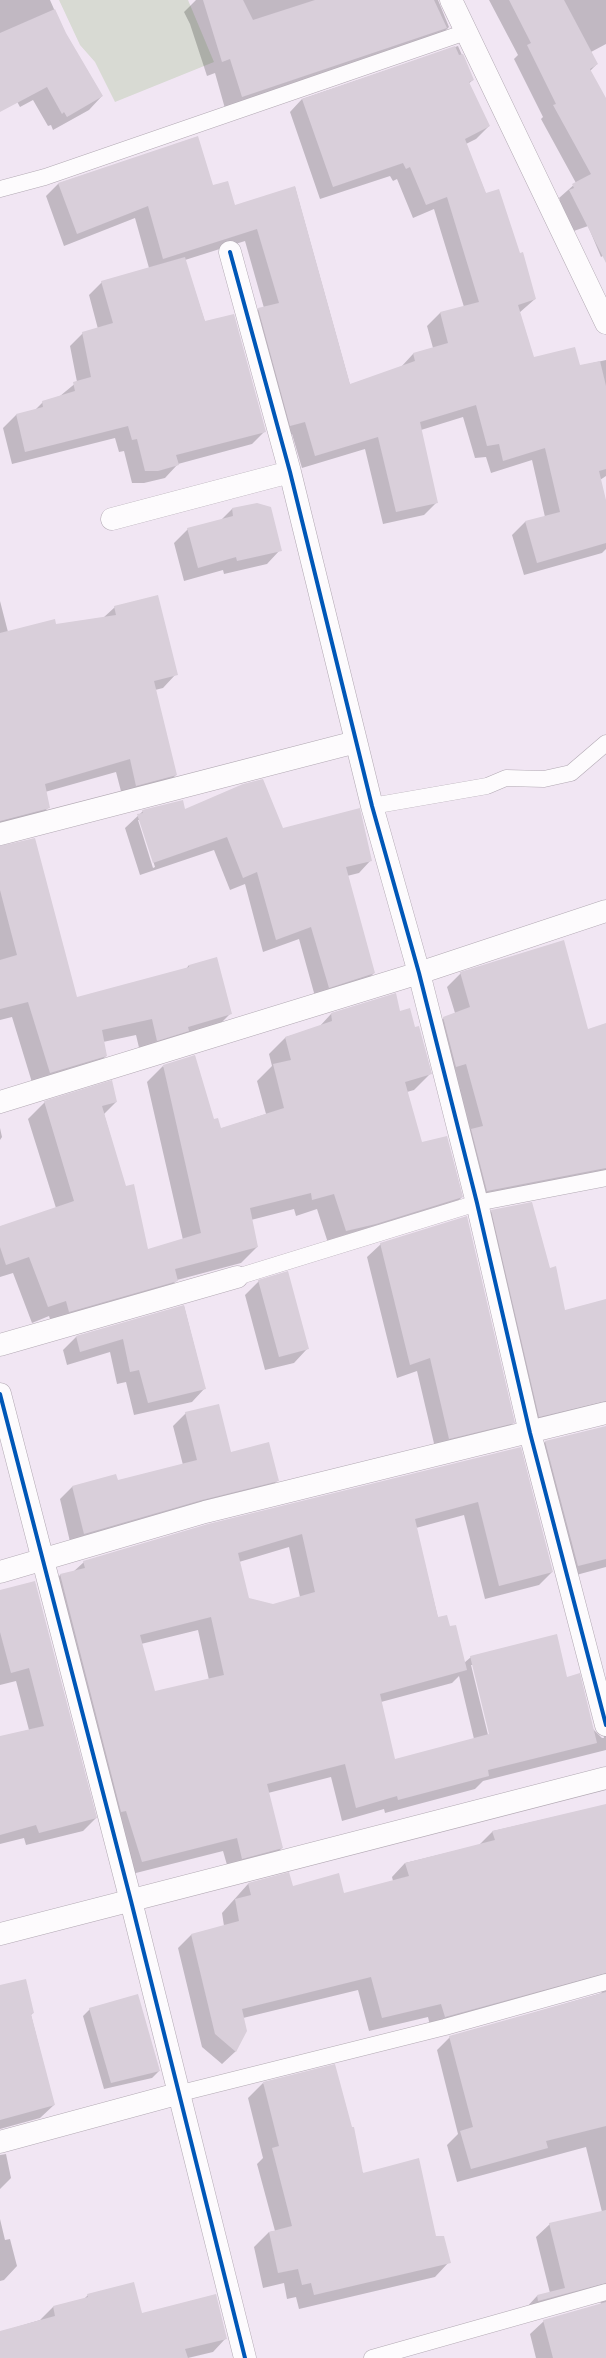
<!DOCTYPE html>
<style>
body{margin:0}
canvas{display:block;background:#f1e6f3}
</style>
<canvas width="606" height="2358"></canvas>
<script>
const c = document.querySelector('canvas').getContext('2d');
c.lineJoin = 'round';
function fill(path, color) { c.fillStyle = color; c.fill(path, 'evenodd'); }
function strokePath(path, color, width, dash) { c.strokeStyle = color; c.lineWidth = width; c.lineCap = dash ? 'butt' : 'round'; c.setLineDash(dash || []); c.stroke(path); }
fill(new Path2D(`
 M59 0H188L214 62 115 102 95 62 80 45Z`), '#d8dad3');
fill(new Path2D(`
 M0 0H50L65 34 102 96 89 110 53 130 51 125 48 126 33 100 20 107 0 70Z
 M196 0H438L449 27 434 42 226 112 215 73 207 76 190 24 184 12Z
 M489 0H606V44L591 52 597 64 590 71 606 100V254L601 257 588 226 571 232 557 204 560 200 559 198 576 183 541 119 543 117 514 59 518 55Z
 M458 46 473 80 468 84 489 126 476 139 466 144 486 194 535 299 519 313 533 358 579 366 606 360V476L600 480 606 504V549L602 553 524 575 512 535 525 522 545 517 532 460 491 473 486 457 475 458 463 417 421 430 437 502 424 515 383 524 365 449 302 468 292 434 278 438 246 322 259 309 264 308 245 241 185 260 205 322 265 431 252 444 178 464 165 478 144 483H132L124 451 119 452 115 438 12 464 3 428 16 415 34 411 43 402 60 396 77 382 70 346 83 333 98 329 89 295 102 282 149 268 135 218 64 246 46 196 58 184 213 186 234 206 295 187 350 385 401 367 413 354 433 348 427 326 440 313 464 307 434 209 413 218 397 179 393 181 390 176 320 199 290 112 302 99Z
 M257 504 280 550 267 564 224 574 223 570 184 581 174 543 188 529 221 520 232 509Z
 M0 601 8 632 103 618 115 607 176 674 163 688 155 690 176 775 162 789 123 799 116 772 45 792 49 807 35 821 0 830Z
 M184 810 283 829 371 860 359 873 347 876 374 973 361 986 316 1000 299 939 263 952 245 884 230 890 214 850 140 875 125 828 143 811ZM138 820H140L155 867 153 868Z
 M0 847 76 998 186 969 189 965 231 1013 215 1029 141 1056 136 1035 103 1042 106 1056 90 1072 34 1089 12 1017 0 1020Z
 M461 973 588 1030 606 1024V1177L474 1204 430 1031 444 1018 455 1013 447 987Z
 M395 995 399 1012 414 1029 430 1074 414 1090 407 1092 421 1144 462 1197 445 1214 329 1246 317 1209 296 1216 294 1209 251 1220 257 1247 241 1263 177 1280 161 1297 53 1328 49 1316 32 1323 13 1273 0 1277V1228L56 1208 28 1119 45 1102H116L104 1114 125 1187 147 1250 183 1240 147 1082 163 1066 220 1129 266 1114 257 1081 272 1066 269 1054 286 1037 319 1027 331 1014Z
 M0 1128 2 1137 0 1140Z
 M492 1211 564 1312 606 1300V1402L526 1429 479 1224Z
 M381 1244 514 1422 500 1436 436 1452 417 1371 397 1378 367 1257Z
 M259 1281 307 1349 294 1363 265 1370 245 1295Z
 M184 1306 205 1388 192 1402 134 1415 126 1382 117 1384 110 1352 67 1365 63 1350 76 1337Z
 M186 1413 230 1453 277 1481 265 1493 71 1546 60 1499 72 1487 117 1481 183 1465 173 1426Z
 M606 1427V1567L565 1578 533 1454 545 1442Z
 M520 1448 552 1572 539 1585 485 1599 464 1515 416 1528 438 1618 449 1627 464 1663 471 1657 566 1678 593 1729 602 1738H604L602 1723 606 1718V1750L483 1781 475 1789 385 1813 384 1809 342 1821 331 1777 268 1793 282 1848 269 1861 229 1872 223 1851 128 1875 47 1589 60 1575 73 1572 84 1562ZM289 1547 300 1597 273 1605 248 1599 239 1562ZM198 1630 209 1680 154 1693 141 1644ZM471 1665H473L491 1739H489ZM459 1676 474 1739 394 1760 381 1702 452 1683Z
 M0 1591 96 1818 83 1831 26 1845 24 1838 0 1844V1737L29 1730 16 1681 0 1685Z
 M606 1805V2358H536L530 2334 544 2321 601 2304 599 2298 524 2310 537 2296 550 2293 536 2237 550 2224 602 2212 586 2147 457 2182 447 2145 458 2134 437 2050 450 2037 602 1993 595 1986 431 2030 428 2017 369 2031 358 1990 243 2018 236 2051 222 2064 202 2047 178 1948 191 1935 224 1926 222 1913 248 1884 292 1887 344 1895 393 1881 392 1877 405 1863 479 1845 493 1831Z
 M0 1986 33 2013 31 2015 54 2105 40 2118 0 2129Z
 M90 2009 159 2071 152 2078 104 2089 83 2016Z
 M263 2083 435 2237 449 2262 435 2277 299 2309 296 2297 287 2299 284 2283 263 2288 254 2247 269 2232 275 2231 257 2164 263 2158 248 2098Z
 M6 2154 11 2178 0 2189V2155Z
 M0 2219 5 2240 10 2239 17 2266 4 2280 0 2281Z
 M88 2295 142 2314 226 2338 213 2352 188 2358H0V2332L40 2320 53 2307 84 2299Z`), '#0003');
fill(new Path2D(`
 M203 0H243L253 20 315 0H434L447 28 242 97 230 59 222 62Z
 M509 0H564L598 64 590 69 606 98V263L569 190 574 188 572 184 591 174 553 105 556 104 527 45 531 43Z
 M55 9 66 33 103 96 67 117 64 112 62 114 47 87 0 112V33Z
 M455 46 459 55 463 54 464 56 474 80 469 82 490 126 465 139 486 193 499 189 520 253 523 252 536 299 518 305 534 357 575 347 580 365 600 361 606 386V469L599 471 606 500V543L537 563 525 521 560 512 545 448 503 461 499 444 487 446 476 405 420 422 438 503 396 512 378 437 315 456 305 422 290 426 258 308 279 303 257 229 163 259 148 206 77 234 58 183 198 136 213 185 228 181 235 205 295 186 350 384 415 361 413 353 448 343 440 312 479 302 447 197 426 205 410 167 406 169 403 163 333 187 302 99Z
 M185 257 205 321 234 314 266 432 176 455 179 465 158 471H145L137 439 132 440 128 426 25 452 16 414 43 407 42 401 75 391 73 382 91 377 82 332 113 323 101 281Z
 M257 503 271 507 282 551 237 561 236 557 198 568 187 528 233 516 232 508Z
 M158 595 178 675 154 681 177 775 136 786 130 759 45 784 50 808 0 821V633L55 619 56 624 116 615 114 606Z
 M263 779 283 828 360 808 372 861 346 867 375 973 329 988 311 927 276 940 257 872 243 878 227 837 153 863 137 814 143 813 142 810 183 800 185 809 243 784Z
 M35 838 77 997 189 967V965L217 957 232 1014 188 1027 189 1031 157 1041 152 1019 102 1030 107 1056 50 1073 28 1002 0 1009V960L17 955 0 890V846Z
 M564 940 588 1029 606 1023V1168L487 1191 471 1129 483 1126 466 1064 456 1067 443 1017 470 1007 460 972Z
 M396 993 400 1011 410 1008 415 1027 419 1026 432 1074 405 1082 422 1142 447 1136 463 1197 376 1224 346 1231 334 1194 312 1200 311 1193 250 1208 258 1247 175 1269 178 1281 69 1312 66 1301 48 1307 29 1257 6 1265 0 1247V1226L74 1201 44 1101 112 1080 117 1102 102 1106 126 1186 134 1184 148 1249 201 1233 163 1065 195 1055 214 1119 218 1118 221 1128 284 1108 273 1064 291 1060 285 1037 332 1021 331 1013Z
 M532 1202 550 1268 556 1266 565 1310 606 1299V1401L539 1417 491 1210Z
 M467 1216 515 1423 449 1439 430 1358 410 1365 380 1243Z
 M288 1271 309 1349 279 1357 258 1280Z
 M184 1305 206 1389 148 1403 139 1370 130 1372 123 1339 80 1352 76 1336Z
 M219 1404 231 1452 269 1442 279 1481 202 1500 84 1534 72 1486 116 1474 118 1480 197 1460 185 1412Z
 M606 1426V1559L578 1566 545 1441Z
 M521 1447 553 1572 499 1586 478 1502 415 1519 438 1617 447 1615 450 1626 456 1625 467 1670 380 1694 395 1759 489 1734 470 1656 557 1634 567 1677 580 1673 597 1743 488 1770 489 1776 398 1800 397 1796 356 1808 345 1764 267 1784 283 1848 242 1859 237 1838 142 1862 126 1811 121 1812 60 1574 85 1568 83 1561 208 1524ZM302 1534 315 1592 273 1604 249 1598 238 1553ZM211 1617 224 1675 155 1691 140 1635Z
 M35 1581 97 1818 39 1833 36 1825 0 1835V1736L44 1726 29 1668 11 1673 0 1632V1590Z
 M606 1804V1973L445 2017 441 2004 382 2018 371 1977 242 2009 247 2031 236 2052 215 2034 191 1934 239 1921 235 1899 251 1895 248 1883 289 1872 293 1886 339 1873 344 1893 409 1876 405 1863 495 1840 492 1831Z
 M26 1979 34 2013 31 2014 55 2105 0 2120V1985Z
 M606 1992V2126L546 2141 548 2148 471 2169 460 2131 473 2127 449 2036Z
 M138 1994 160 2071 111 2083 89 2008Z
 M335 2064 352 2127H354L363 2173 419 2158 436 2236H444L451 2263 314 2295 311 2283 302 2285 298 2269 278 2273 269 2232 292 2226 272 2148 279 2146 263 2082Z
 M606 2210V2283L538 2301 537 2295 565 2288 549 2223Z
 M134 2282 142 2313 216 2294 227 2339 185 2349 188 2358H0V2331L55 2316 53 2306 88 2297 87 2294Z
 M606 2302V2358H553L543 2320Z`), '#d9cfda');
const service = new Path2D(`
 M0 189 45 177 466 32
 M372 806 487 786 506 778 544 779 571 773 606 743
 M237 1277 477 1203 606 1178
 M177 2094 445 2027 606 1982
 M372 2358 606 2292`);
const minor = new Path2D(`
 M451 0 606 323
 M230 252 290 472 372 806 419 973 477 1203 530 1433 606 1725
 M112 519 290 472
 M0 834 356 742
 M0 1102 419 973 606 911
 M0 1345 237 1277
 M0 1394 131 1901 245 2358
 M0 1572 205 1512 606 1413
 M0 2142 177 2094`);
const tertiary = new Path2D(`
 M0 1934 606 1778`);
strokePath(service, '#b2a9b3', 17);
strokePath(minor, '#b2a9b3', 23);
strokePath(tertiary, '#b2a9b3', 23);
strokePath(service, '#fdfbfd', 16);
strokePath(minor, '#fdfbfd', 22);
strokePath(tertiary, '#fdfbfd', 22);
strokePath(new Path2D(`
 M230 252 290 472 372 806 419 973 477 1203 530 1433 606 1725
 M0 1394 131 1901 245 2358`), '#0057b8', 4);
</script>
